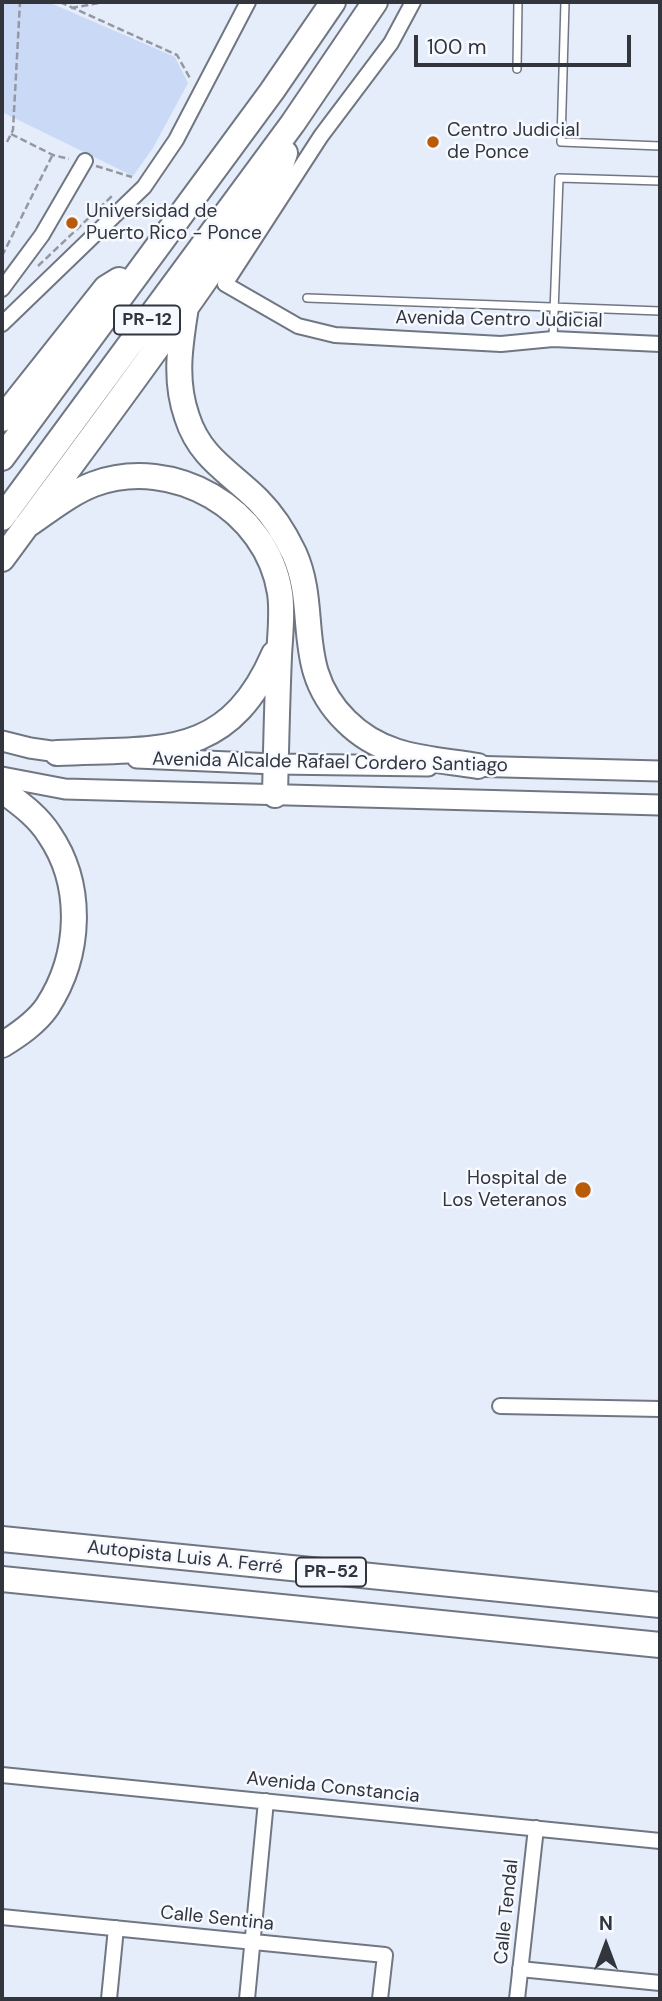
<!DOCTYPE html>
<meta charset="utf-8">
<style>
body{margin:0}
#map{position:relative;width:662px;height:2001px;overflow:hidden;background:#e5ecfa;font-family:"DM Sans",sans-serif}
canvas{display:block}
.frame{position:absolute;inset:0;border:4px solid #32353b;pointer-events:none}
.north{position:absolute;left:571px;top:1910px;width:70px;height:70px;-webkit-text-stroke:5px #f6f9ff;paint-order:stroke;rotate:0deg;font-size:19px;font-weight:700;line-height:28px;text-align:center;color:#32353b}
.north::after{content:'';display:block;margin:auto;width:24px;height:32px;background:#32353b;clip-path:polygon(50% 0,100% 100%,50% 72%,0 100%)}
.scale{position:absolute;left:414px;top:35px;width:217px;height:32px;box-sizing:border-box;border:4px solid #32353b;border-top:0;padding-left:9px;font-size:21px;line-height:24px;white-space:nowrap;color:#32353b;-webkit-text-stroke:5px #f6f9ff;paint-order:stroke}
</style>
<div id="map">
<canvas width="662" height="2001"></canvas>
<div class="frame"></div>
<div class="north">N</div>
<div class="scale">100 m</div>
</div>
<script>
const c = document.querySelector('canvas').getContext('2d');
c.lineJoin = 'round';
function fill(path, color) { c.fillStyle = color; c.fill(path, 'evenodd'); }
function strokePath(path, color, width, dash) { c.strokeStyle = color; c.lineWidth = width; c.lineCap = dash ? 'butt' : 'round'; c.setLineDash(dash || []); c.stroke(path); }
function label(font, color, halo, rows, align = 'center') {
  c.font = font + ' "DM Sans",sans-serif'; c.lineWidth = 5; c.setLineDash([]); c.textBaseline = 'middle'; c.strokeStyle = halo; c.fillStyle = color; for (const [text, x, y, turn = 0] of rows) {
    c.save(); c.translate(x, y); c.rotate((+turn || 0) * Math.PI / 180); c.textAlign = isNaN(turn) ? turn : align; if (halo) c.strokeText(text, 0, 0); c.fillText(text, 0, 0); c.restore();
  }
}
fill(new Path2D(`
 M2 2H48L175 57 188 83 153 148 133 176 2 112Z`), '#cad9f5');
const lane = new Path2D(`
 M565 2 561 142 660 146
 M517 69 518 2
 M307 298 660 311
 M553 339 559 178 660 181`);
const street = new Path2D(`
 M413 2 391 43 321 136 225 284 298 326 335 335 501 344 553 339 660 344
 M2 289 42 235 85 161
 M2 324 144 187 176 140 248 2
 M500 1406 660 1409
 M2 1775 660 1841
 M2 1917 385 1955 380 1999
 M520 1969 660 1983
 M109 1999 116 1928
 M247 1999 266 1801
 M517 1999 536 1828`);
const secondary = new Path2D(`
 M2 741 30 748 72 754
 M137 758 275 764 428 766
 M465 766 660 771
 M2 777 65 789 660 805`);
const highway = new Path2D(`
 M186 307C180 345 174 380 187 417 200 458 230 472 258 500 274 516 284 532 294 553 320 611 292 668 346 721 384 759 429 758 478 766
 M2 419 106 288 119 280
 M2 458 272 91 333 2
 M2 518 293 123 375 2
 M26 526C47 512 70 493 94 484 173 455 267 509 280 593 283 613 280 635 279 656 277 703 276 749 275 795
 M2 559C75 459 151 360 221 257 241 228 276 186 285 153
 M57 753C158 748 227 762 274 654
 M2 790C19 803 37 815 49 834 84 885 81 955 47 1007 36 1023 18 1035 2 1045
 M2 1539 660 1605
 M2 1579 660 1645`);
strokePath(lane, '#707783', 10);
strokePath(street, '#707783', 18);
strokePath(secondary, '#707783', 23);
strokePath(highway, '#707783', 28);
strokePath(new Path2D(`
 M60 2 177 55 191 80
 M71 8 105 2
 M11 134 53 155 69 159
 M7 142 13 130 20 2
 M96 166 132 177
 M2 256 52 156
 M38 266 112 196`), '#9398a2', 2.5, [7, 3.5]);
strokePath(lane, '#fff', 7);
strokePath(street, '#fff', 14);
strokePath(secondary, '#fff', 19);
strokePath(highway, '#fff', 24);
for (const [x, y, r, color] of [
 [433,142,7,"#b95c0a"],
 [72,223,7,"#b95c0a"],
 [583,1190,9,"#b95c0a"]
]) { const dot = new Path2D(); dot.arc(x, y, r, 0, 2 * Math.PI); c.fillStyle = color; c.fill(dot); strokePath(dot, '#f6f9ff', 2.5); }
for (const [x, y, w] of [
 [147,320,66],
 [331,1572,70]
]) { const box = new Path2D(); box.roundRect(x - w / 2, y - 14.5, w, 29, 5); c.fillStyle = '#f6f9ff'; c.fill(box); strokePath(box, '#32353b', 2); }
label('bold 18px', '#32353b', null, [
 ["PR-12",147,320],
 ["PR-52",331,1572]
]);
label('19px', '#32353b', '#f6f9ff', [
 ["Centro Judicial",447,131],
 ["de Ponce",447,153],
 ["Universidad de",86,212],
 ["Puerto Rico - Ponce",86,234],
 ["Hospital de",567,1179,"right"],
 ["Los Veteranos",567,1201,"right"]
], 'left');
label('19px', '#32353b', '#f6f9ff', [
 ["Avenida Centro Judicial",499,320,1],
 ["Avenida Alcalde Rafael Cordero Santiago",330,763,1],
 ["Autopista Luis A. Ferré",185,1558,6],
 ["Avenida Constancia",333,1788,6],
 ["Calle Tendal",507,1912,-84],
 ["Calle Sentina",217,1919,6]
]);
</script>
